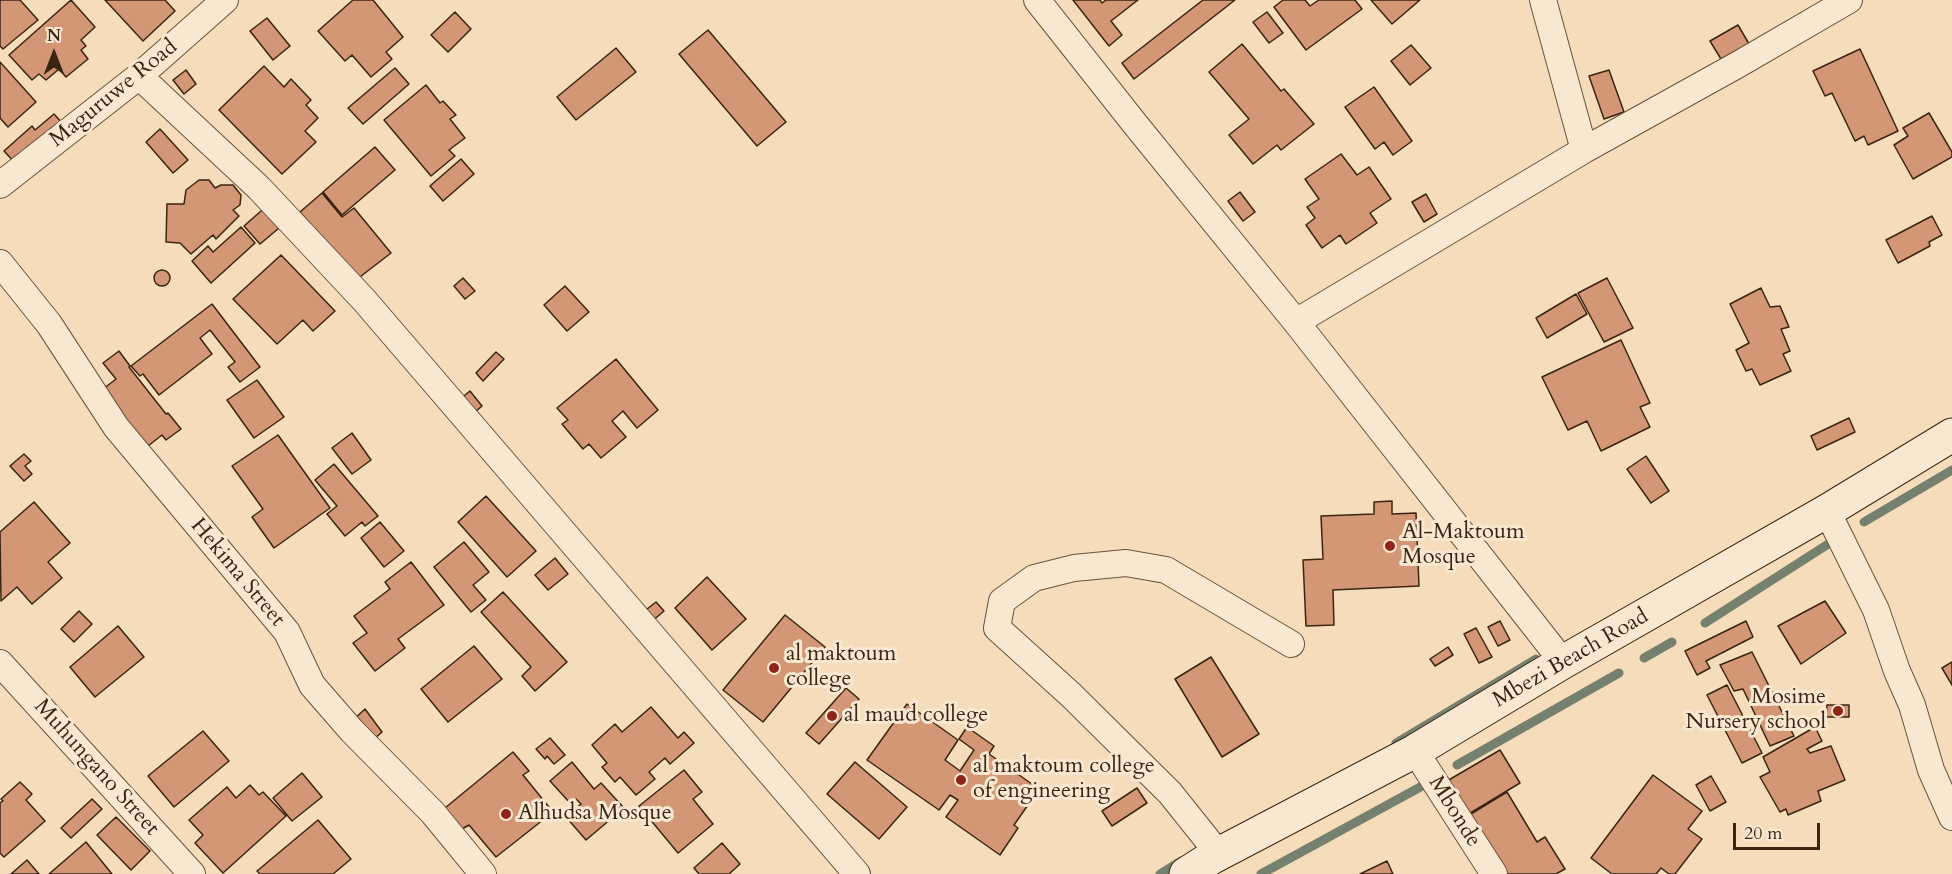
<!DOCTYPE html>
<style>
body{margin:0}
#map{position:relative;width:1952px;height:874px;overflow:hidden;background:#f5dcba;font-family:Cardo,serif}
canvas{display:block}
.north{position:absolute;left:24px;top:24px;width:60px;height:60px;-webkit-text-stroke:4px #f8e8d2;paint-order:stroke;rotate:0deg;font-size:16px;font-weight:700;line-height:24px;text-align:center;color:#3a2512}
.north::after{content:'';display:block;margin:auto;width:21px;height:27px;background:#3a2512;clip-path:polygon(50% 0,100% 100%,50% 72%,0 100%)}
.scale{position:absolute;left:1733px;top:823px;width:87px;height:27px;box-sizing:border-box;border:3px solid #3a2512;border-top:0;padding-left:8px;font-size:18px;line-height:21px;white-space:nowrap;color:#3a2512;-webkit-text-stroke:4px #f8e8d2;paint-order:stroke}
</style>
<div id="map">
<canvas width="1952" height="874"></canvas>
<div class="north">N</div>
<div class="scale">20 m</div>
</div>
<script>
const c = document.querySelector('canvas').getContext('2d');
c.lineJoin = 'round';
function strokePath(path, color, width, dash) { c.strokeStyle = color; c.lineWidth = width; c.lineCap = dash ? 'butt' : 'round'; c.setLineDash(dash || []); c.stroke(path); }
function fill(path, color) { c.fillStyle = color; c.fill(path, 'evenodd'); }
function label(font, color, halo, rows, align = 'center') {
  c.font = font + ' Cardo,serif'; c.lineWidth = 6; c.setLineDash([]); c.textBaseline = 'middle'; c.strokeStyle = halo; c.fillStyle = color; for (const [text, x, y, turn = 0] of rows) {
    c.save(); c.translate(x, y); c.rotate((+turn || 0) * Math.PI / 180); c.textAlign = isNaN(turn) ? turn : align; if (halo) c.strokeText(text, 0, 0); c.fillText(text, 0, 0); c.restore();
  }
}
strokePath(new Path2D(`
 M1864 522 1952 470
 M1705 623 1836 539
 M1644 658 1672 642
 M1396 743 1536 659
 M1457 765 1619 673
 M1160 874 1181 861
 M1261 874 1424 785`), '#75806e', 9);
const building = new Path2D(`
 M0 0H20L38 20 3 49 0 46Z
 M71 0 95 27 81 40 86 46 81 50 88 59 66 77 59 69 46 80 39 74 32 80 9 55Z
 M105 0H165L175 11 143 41Z
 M353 0H373L403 37 386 52 392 59 371 77 352 55 345 61 318 31Z
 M1073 0H1100L1102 3 1106 0H1138L1111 21 1122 35 1109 46Z
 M1203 0H1235L1134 79 1122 63Z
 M1283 0H1305L1310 6 1319 0H1355L1362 9 1306 50 1274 7Z
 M1371 0H1420L1392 24Z
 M455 12 471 29 448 52 431 35Z
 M1267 12 1283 33 1269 43 1253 22Z
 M267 18 290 46 273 60 250 31Z
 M1738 25 1749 44 1721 59 1710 41Z
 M708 30 786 122 757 146 679 54Z
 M1242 44 1281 91 1284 89 1314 124 1281 150 1277 145 1253 164 1229 135 1249 119 1209 72Z
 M1411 45 1431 68 1410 85 1391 61Z
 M616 48 636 72 576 120 557 97Z
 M1860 49 1898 131 1868 145 1864 136 1855 141 1832 93 1825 96 1813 71Z
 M0 62 36 102 8 127 0 118Z
 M264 66 284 87 291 79 311 100 306 105 318 118 305 131 316 142 282 174 219 110Z
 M395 68 409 84 363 124 348 108Z
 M186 70 196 84 184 94 173 80Z
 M1609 70 1624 112 1604 119 1589 76Z
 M426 85 440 103 443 101 456 115 450 119 465 138 449 150 455 156 431 176 384 120Z
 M1374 87 1412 141 1393 155 1384 142 1375 149 1345 107Z
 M1929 113 1952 152V157L1913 179 1894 145 1908 136 1903 128Z
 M54 114 63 124 17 165 4 151 32 126 35 130Z
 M160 129 188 160 173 173 146 142Z
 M375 147 395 170 342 215 323 192Z
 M1341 154 1357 175 1369 167 1391 199 1370 213 1377 223 1346 244 1340 235 1322 248 1306 225 1315 218 1307 207 1319 199 1305 179Z
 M461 159 474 174 443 201 430 186Z
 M199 180H209L215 188 221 185H233L241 195 240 205 233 210 239 216 216 239 213 235 191 254 180 243 166 242 167 204H184L186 190Z
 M1240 192 1255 212 1243 221 1228 201Z
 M322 193 342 217 354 208 391 253 356 280 300 212Z
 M1426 194 1437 214 1424 222 1412 202Z
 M269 204 285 223 260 244 244 226Z
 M1932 216 1942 235 1929 242 1930 246 1898 263 1886 240Z
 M241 227 255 243 211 283 192 261 208 246 213 252Z
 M281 255 335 311 313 331 303 320 277 344 233 299Z
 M154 278a8 8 0 1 1 16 0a8 8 0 1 1-16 0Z
 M463 278 475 291 465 299 454 286Z
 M1607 278 1633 328 1604 342 1578 293Z
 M565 286 589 312 567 331 544 305Z
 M1761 288 1770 307 1780 306 1789 327 1781 329 1790 351 1783 354 1791 371 1760 385 1752 369 1746 371 1736 350 1749 343 1730 304Z
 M1576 294 1587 314 1547 338 1536 318Z
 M212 304 260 367 240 382 228 367 235 362 210 330 200 338 212 354 159 395 143 374 140 376 131 366Z
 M1621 340 1650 403 1640 407 1650 427 1601 451 1587 421 1568 430 1542 377Z
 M119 351 130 366 129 367 166 414 168 413 181 429 166 440 162 435 143 450 98 393 116 379 103 363Z
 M496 352 504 359 483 381 476 373Z
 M616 359 658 410 637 428 623 411 612 421 626 437 601 458 589 444 583 449 562 424 568 420 557 408Z
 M257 380 284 417 254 438 227 400Z
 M470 391 482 406 467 419 454 404Z
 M1849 418 1855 432 1817 450 1811 436Z
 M352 433 371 460 352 474 332 448Z
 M278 435 330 508 274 548 252 517 263 509 232 466Z
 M24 454 31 461 25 466 32 474 24 481 10 466Z
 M1646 456 1669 491 1651 503 1627 469Z
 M334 464 378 516 365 526 362 522 345 536 327 514 337 506 315 480Z
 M486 496 536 551 507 577 458 522Z
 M1392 501V514L1416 513 1419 586 1333 590 1334 625 1306 626 1303 560 1323 559 1321 516 1374 514V502Z
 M34 502 70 543 48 562 62 578 32 604 17 587 1 601 0 532Z
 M380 522 404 551 384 567 361 538Z
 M464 542 489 572 473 585 486 600 471 612 434 567Z
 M555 558 568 574 548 590 535 575Z
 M411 562 444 605 398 639 405 648 375 671 353 643 367 633 354 616 390 589 385 582Z
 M707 577 746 619 712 650 675 608Z
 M503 592 567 662 535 691 522 676 531 667 481 612Z
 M1825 601 1846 633 1801 664 1778 626Z
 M656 602 664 611 650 623 642 613Z
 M79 611 92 624 74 642 61 629Z
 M785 615 825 647 763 722 723 690Z
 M1500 621 1510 640 1498 646 1488 627Z
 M1746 621 1753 637 1706 661 1710 668 1697 675 1685 651Z
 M118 626 144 657 95 697 70 667Z
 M1476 628 1492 657 1479 663 1464 634Z
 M474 646 502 679 448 722 421 689Z
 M1448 647 1453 655 1435 666 1430 659Z
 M1752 652 1794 736 1770 746 1743 689 1734 691 1720 665Z
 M1211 657 1259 734 1222 757 1175 679Z
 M1952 662V685L1942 668Z
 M1727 685 1762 753 1742 763 1707 695Z
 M846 688 859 699 819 744 806 733Z
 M907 704 958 740 945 760 960 771 974 750 959 739 967 727 994 746 989 754 1039 789 1014 825 1018 828 1000 855 946 817 958 800 950 795 939 810 867 760Z
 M1827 705H1849V717H1826Z
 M651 707 678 738 684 732 694 743 670 764 665 758 649 772 655 779 636 795 620 777 615 782 602 767 607 763 592 745 615 724 622 732Z
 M365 709 382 732 372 741 351 722Z
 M1815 727 1822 741 1807 749 1810 753 1831 746 1845 780 1818 791 1821 801 1788 815 1786 809 1780 812 1760 777 1770 772 1763 757Z
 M203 731 229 761 174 807 148 776Z
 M550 738 565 755 554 764 547 756 545 759 536 749Z
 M1500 750 1520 783 1467 815 1447 781Z
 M513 752 529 771 523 775 553 812 496 857 469 825 462 829 445 808Z
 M572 762 594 789 601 783 624 808 586 840 566 817 581 804 576 799 570 803 550 781Z
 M855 762 907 807 879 839 827 794Z
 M684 770 702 792 693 799 713 824 678 853 639 806Z
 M302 773 322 797 292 821 273 798Z
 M1653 775 1702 811 1688 829 1702 839 1675 874H1669L1661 868 1656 874H1612L1591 858Z
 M1711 776 1726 802 1710 811 1696 785Z
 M20 782 32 794 26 800 45 821 4 857 0 853V803L3 801 1 799Z
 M250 785 259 795 263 792 286 816 223 873 195 843 203 835 189 820 227 787 236 798Z
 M1137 788 1147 803 1112 826 1102 811Z
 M1507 792 1537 842 1545 837 1565 869 1556 874H1501L1466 817Z
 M92 799 102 809 71 838 61 828Z
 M116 817 150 851 131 870 97 835Z
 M318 820 351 859 333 874H260L257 871Z
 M86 842 112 874H49Z
 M722 843 740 864 729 874H699L694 868Z
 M27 860 39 874H11Z
 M1387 861 1393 874H1360Z`);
fill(building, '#d49776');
strokePath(building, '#3a2512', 1.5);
const street = new Path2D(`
 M1037 0 1135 124 1296 322 1563 662
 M1543 0 1584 150
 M139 76 259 188 364 300 857 874
 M0 185 139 76 225 0
 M0 263 49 324 116 427 287 632 312 685 352 731 433 813 483 874
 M1296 322 1584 150 1739 64 1849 0
 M1827 511 1876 610 1897 671 1912 705 1931 770 1952 817
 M0 663 192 874
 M1415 751 1494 874
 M1211 858 1210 843 1170 793 1071 695 997 628 1002 601 1034 578 1074 568 1126 563 1166 570 1291 644`);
const secondary = new Path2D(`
 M1186 874 1211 858 1415 751 1563 662 1827 511 1952 435`);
strokePath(street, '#69533c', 28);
strokePath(secondary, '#3a2512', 35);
strokePath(street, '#f8e8d2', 26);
strokePath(secondary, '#f8e8d2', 33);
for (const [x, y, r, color] of [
 [1390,546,6,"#8f2418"],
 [774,668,6,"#8f2418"],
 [1838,711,6,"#8f2418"],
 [832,716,6,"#8f2418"],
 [961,780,6,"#8f2418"],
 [506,814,6,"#8f2418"]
]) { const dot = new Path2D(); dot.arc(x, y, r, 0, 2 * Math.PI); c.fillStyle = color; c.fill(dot); strokePath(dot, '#f8e8d2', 2); }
label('22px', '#3a2512', '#f8e8d2', [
 ["Maguruwe Road",114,94,-39],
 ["Hekima Street",237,573,50],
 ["Mbezi Beach Road",1571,659,-30],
 ["Muhungano Street",96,768,48],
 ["Mbonde",1454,812,58]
]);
label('22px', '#3a2512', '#f8e8d2', [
 ["Al-Maktoum",1402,533],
 ["Mosque",1402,558],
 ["al maktoum",786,655],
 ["college",786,680],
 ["Mosime",1826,698,"right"],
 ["Nursery school",1826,723,"right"],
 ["al maud college",844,716],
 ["al maktoum college",973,767],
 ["of engineering",973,792],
 ["Alhudsa Mosque",518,814]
], 'left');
</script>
